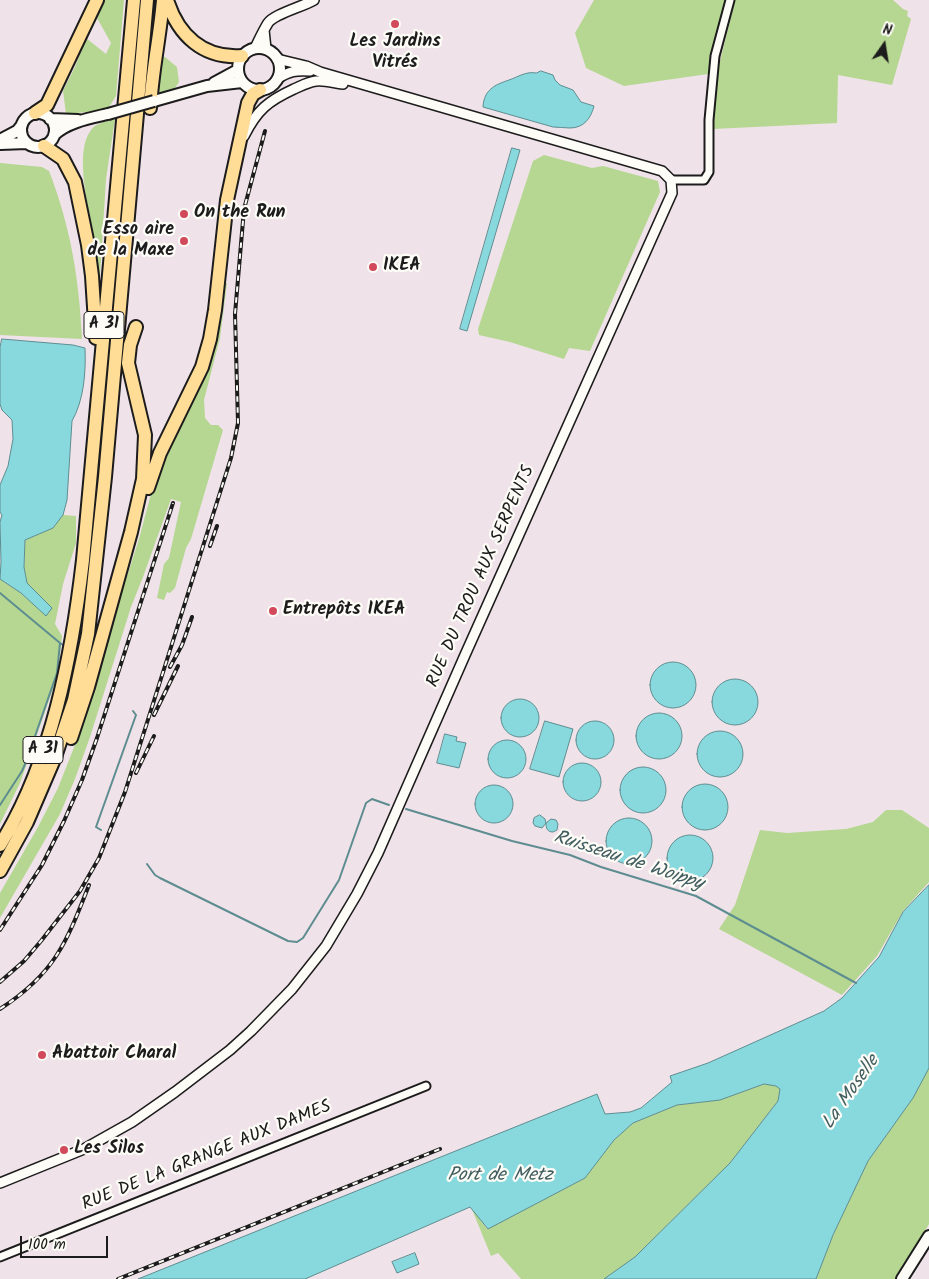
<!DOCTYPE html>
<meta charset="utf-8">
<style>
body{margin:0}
#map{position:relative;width:929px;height:1279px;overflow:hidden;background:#f0e2e9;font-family:Kalam,sans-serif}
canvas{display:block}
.north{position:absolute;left:859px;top:20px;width:50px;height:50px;-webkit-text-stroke:4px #fdfcf7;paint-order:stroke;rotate:13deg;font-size:14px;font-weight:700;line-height:20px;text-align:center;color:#1c1c1c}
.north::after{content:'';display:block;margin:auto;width:18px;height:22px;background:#1c1c1c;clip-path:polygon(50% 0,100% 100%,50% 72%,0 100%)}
.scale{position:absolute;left:20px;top:1236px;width:88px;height:22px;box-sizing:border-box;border:2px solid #1c1c1c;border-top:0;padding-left:6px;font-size:15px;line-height:18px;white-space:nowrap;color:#1c1c1c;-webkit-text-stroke:4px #fdfcf7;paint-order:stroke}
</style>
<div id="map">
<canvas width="929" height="1279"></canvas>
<div class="north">N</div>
<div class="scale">100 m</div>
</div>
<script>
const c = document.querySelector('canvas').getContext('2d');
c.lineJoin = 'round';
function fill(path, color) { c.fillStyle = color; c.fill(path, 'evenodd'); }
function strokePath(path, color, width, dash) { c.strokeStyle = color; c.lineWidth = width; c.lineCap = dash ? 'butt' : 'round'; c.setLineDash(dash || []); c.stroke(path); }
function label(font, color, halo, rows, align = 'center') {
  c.font = font + ' Kalam,sans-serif'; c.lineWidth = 4.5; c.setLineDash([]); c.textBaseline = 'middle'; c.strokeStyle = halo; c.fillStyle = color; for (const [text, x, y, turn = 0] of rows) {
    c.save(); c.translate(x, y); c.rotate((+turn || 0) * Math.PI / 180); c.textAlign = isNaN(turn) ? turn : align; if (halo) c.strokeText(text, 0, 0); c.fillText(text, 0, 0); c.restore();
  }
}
fill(new Path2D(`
 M104 0H124L116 96 109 107 97 111 66 114 63 91 75 67 86 38 106 54 111 43 97 18Z
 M594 0H727L708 74 624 86 586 68 575 33Z
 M735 0H893L903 9 908 11 907 16 911 19 892 85 838 75 837 123 713 129 715 82Z
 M162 57H165L177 67 179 82 175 88 154 94Z
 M115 119 106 179 100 276 96 275C96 263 95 252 94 240 90 213 73 153 91 130 96 123 107 121 115 119Z
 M544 155 592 168 603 166 658 181 660 192 590 351 569 348 564 359 510 342 479 335 478 329 533 161Z
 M0 163 42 167 49 171C71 228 79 279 82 339L0 335Z
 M224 283H227L220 338 204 400 205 418 211 425H218L223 430 191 539 186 548 175 588 170 593 167 592 164 600 157 598 164 564 169 558 181 502 171 499 143 577 131 607 90 737 75 779 60 814 0 918V893L38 827 58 788 86 717 107 639 139 539 152 490 161 464 210 361 216 341 220 326Z
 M63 515 76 516V543L63 584 55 624 62 636 59 663 55 683 20 783 0 824V579L21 593 46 615 38 595 27 583 24 568 25 540 53 528Z
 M886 810H902L929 828V882L903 911 877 956 842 995 719 929 735 905 760 830 787 833 846 829 873 822Z
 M929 1068V1224L896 1279H816L833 1235 868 1161 913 1098Z
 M764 1084 777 1086 780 1089 778 1101 730 1163 635 1257 604 1279H521L498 1253 491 1256 471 1207 487 1229 585 1178 614 1140 633 1123 677 1105 720 1100Z`), '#b5d791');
const water = new Path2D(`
 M541 71 553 75 555 80 560 85 573 90 581 102 594 106C591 118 584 128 570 128 564 128 559 127 553 127L483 107C484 90 494 85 509 80 518 77 526 71 536 73Z
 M512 148 520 150 467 331 460 329Z
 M2 339 73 345 85 348C86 372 84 400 72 421L67 500 63 515 53 528 25 540 24 567 27 583 52 608 46 616 21 593 0 579 1 562 0 522 2 515 0 512V485L8 466 13 439 12 420 2 410 0 404V348Z
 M650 685a23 23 0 1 1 46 0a23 23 0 1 1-46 0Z
 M712 702a23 23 0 1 1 46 0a23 23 0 1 1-46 0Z
 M501 718a19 19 0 1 1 38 0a19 19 0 1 1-38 0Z
 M636 736a23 23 0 1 1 46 0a23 23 0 1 1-46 0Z
 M576 740a19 19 0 1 1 38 0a19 19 0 1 1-38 0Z
 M545 721 573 729 559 777 530 769Z
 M697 754a23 23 0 1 1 46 0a23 23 0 1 1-46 0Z
 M445 734 457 737 456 741 466 743 459 768 437 763Z
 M488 759a19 19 0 1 1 38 0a19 19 0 1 1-38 0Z
 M563 782a19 19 0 1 1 38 0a19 19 0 1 1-38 0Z
 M620 790a23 23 0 1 1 46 0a23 23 0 1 1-46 0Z
 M682 807a23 23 0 1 1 46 0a23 23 0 1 1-46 0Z
 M475 804a19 19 0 1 1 38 0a19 19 0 1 1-38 0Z
 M540 815 545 819 546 823 551 819 556 820 558 824 557 830 553 832C547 832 546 828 546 823L542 828 535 826 533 823 534 818Z
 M606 841a23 23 0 1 1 46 0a23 23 0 1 1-46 0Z
 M667 858a23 23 0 1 1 46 0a23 23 0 1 1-46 0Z
 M929 885V1068L913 1098 868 1161 833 1235 816 1279H604L635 1257 730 1163 778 1101 780 1089 776 1086 764 1084 720 1100 677 1105 633 1123 614 1140 585 1178 488 1229 470 1207 305 1279H138L597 1094 605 1114 630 1112 641 1108 672 1082 670 1076 708 1063 824 1011 842 998 879 957 903 912Z
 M415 1253 419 1264 397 1273 392 1262Z`);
fill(water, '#88d9de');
strokePath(water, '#5d8d90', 1);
strokePath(new Path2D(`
 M0 593 60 643
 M0 805 22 771 26 762 57 673 60 643 63 645
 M406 809 512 841 570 855 601 867 696 896 856 983
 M101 830 96 827 136 715 133 711
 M147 864 155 875 160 878 288 941 297 942 303 938 339 880 366 803 372 799 389 805`), '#5d8d90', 2);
const minor = new Path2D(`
 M671 180H704L709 172V120L715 56 730 0
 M0 1257 426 1086`);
const tertiary = new Path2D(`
 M264 30 266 49
 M255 48C259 40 263 31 268 23 274 14 302 7 314 0
 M277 79C289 71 296 70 310 71
 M244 136C257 110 268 101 294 89 301 86 308 82 316 81 325 80 334 83 343 84
 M0 1183 84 1149 132 1122 175 1092 230 1050 251 1031 292 989 326 946 357 894 378 853 465 655 672 193 671 180 662 171 320 72 306 66 277 59`);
const secondary = new Path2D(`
 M238 69a21 21 0 1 1 42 0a21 21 0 1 1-42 0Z
 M214 83 238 70
 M154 101 207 86 242 82
 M21 130a17 17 0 1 1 34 0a17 17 0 1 1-34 0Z
 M50 119 78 120
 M54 135C67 122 91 118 108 114
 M0 140 17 131 21 126
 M0 144 27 143
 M902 1279 929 1236`);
const motorway = new Path2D(`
 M167 0C178 35 203 59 242 56
 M150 108C152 71 160 36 163 0
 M35 113 47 105 97 0
 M44 146 63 159 75 182 88 245 92 276 96 338
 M148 488 160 453 202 367 210 339 215 310 227 200 248 103 253 94 260 90
 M71 738 88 687 131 532 143 479 145 435 128 363 130 345 136 327
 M0 845C52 762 72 655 83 560L134 0
 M0 871 27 822 55 757 74 700 88 634 105 477 147 0`);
strokePath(minor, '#1c1c1c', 11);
strokePath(tertiary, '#1c1c1c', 12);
strokePath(secondary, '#1c1c1c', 14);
strokePath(motorway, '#1c1c1c', 16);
strokePath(minor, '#fdfcf7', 7);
strokePath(tertiary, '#fdfcf7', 9);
strokePath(secondary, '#fdfcf7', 10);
strokePath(motorway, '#ffdd96', 12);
const rail = new Path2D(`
 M210 546 217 526
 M170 667 182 645 192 617
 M154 715 178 666
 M136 773 154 736
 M0 930 42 865 64 821 82 780 97 738 173 503
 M0 982 24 961 41 941 80 891 99 858 125 792 231 458 238 423 235 314 244 209 265 131
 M0 1009C54 974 66 944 89 885
 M118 1279 440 1149`);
strokePath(rail, '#1c1c1c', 4);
strokePath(rail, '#fdfcf7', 2, [5.5]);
const secondaryBridge = new Path2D(`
 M108 114 154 101`);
strokePath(secondaryBridge, '#1c1c1c', 14, []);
strokePath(secondaryBridge, '#fdfcf7', 10);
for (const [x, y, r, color] of [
 [395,24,5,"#d1495b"],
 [184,214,5,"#d1495b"],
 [184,241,5,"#d1495b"],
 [373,267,5,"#d1495b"],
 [273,611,5,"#d1495b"],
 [42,1055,5,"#d1495b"],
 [64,1150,5,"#d1495b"]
]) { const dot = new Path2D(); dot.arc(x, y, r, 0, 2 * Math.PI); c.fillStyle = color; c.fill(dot); strokePath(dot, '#fdfcf7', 2); }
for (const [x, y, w] of [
 [104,325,40],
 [43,750,40]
]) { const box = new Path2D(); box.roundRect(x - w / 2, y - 13.5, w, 27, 4); c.fillStyle = '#fdfcf7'; c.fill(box); strokePath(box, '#1c1c1c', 1); }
label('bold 16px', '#1c1c1c', null, [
 ["A 31",104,325],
 ["A 31",43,750]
]);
label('bold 18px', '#1c1c1c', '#fdfcf7', [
 ["Les Jardins",395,43,"center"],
 ["Vitrés",395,64,"center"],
 ["On the Run",194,214],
 ["Esso aire",174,231,"right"],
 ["de la Maxe",174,252,"right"],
 ["IKEA",383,267],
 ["Entrepôts IKEA",283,611],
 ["Abattoir Charal",52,1055],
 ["Les Silos",74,1150]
], 'left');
label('18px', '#1c1c1c', '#fdfcf7', [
 ["RUE DU TROU AUX SERPENTS",482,577,-66],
 ["RUE DE LA GRANGE AUX DAMES",207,1157,-22]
]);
label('italic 19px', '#425e60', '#fdfcf7', [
 ["Ruisseau de Woippy",628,862,18],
 ["La Moselle",852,1093,-55],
 ["Port de Metz",500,1177]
]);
</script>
